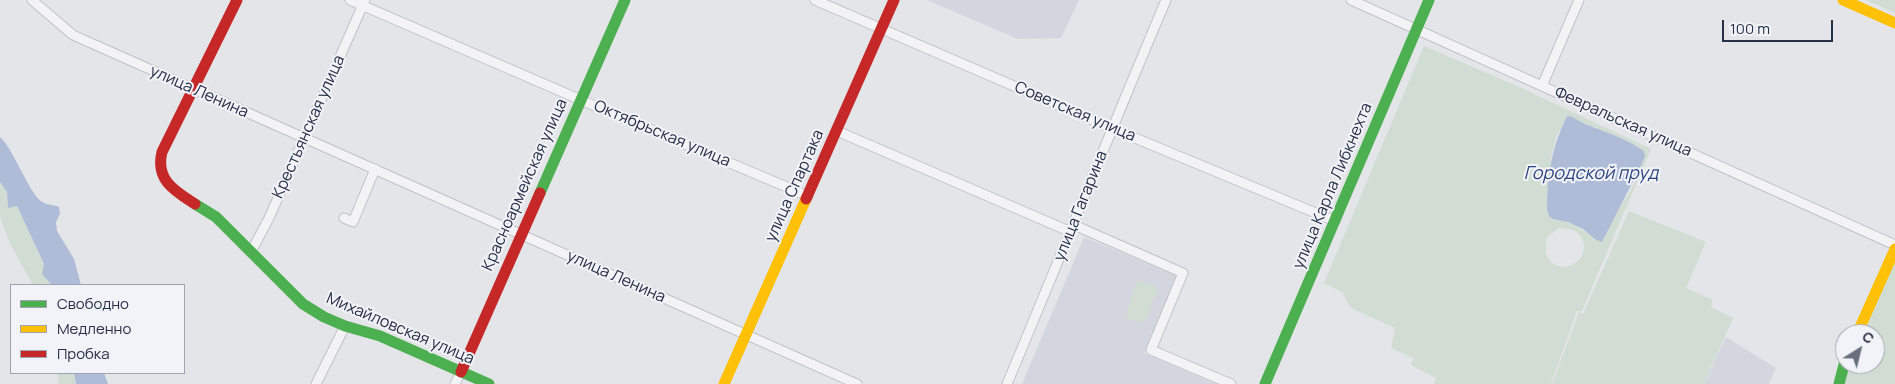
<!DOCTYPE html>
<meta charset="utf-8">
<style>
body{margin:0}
#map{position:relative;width:1895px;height:384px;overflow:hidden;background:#e3e5e9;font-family:Manrope,sans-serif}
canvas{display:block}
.legend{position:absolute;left:10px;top:284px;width:175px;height:90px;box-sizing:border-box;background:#f1f3f8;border:1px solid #a0a4b0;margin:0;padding:6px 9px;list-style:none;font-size:15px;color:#272e45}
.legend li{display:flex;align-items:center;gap:10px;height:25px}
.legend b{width:25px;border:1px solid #a0a4b0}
.north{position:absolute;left:1835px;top:324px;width:50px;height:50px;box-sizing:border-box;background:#f1f3f8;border:1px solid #a0a4b0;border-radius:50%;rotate:36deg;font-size:14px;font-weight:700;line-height:20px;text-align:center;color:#272e45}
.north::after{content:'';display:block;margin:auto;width:18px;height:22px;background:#696e7e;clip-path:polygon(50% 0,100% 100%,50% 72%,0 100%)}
.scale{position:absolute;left:1722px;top:20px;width:111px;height:22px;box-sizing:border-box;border:2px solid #272e45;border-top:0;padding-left:6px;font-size:15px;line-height:18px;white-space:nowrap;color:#272e45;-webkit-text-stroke:4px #f1f3f8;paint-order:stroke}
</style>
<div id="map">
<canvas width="1895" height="384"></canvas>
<ul class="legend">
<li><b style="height:6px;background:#4caf50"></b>Свободно</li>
<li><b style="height:6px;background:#ffc107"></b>Медленно</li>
<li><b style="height:6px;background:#c62828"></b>Пробка</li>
</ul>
<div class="north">С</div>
<div class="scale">100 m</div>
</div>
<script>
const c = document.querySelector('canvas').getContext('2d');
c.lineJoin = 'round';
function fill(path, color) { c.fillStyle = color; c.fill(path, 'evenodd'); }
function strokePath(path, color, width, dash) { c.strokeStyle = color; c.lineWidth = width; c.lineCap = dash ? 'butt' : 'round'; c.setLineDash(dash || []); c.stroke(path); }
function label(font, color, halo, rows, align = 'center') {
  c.font = font + ' Manrope,sans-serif'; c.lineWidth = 4; c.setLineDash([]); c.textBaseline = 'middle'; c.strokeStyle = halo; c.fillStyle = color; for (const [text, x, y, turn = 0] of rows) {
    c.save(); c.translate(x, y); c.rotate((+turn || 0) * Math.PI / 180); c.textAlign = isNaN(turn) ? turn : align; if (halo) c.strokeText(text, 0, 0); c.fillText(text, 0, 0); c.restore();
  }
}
fill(new Path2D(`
 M927 0H1079L1061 38 1018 39Z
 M1084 237 1177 276 1144 353 1215 384H1022Z
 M1726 337 1776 368 1769 384H1704Z`), '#d3d6df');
fill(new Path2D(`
 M1866 0H1895V13Z
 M1424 46 1515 85 1651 149 1582 311H1577L1551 384H1434L1436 378 1411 365 1413 358 1391 348 1395 328 1351 308 1342 292 1324 283ZM1567 116C1573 117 1580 121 1586 124 1606 132 1625 138 1644 151 1643 156 1643 162 1641 166 1634 192 1614 212 1605 237L1596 240C1583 229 1571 221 1553 219L1547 209 1551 157 1556 138ZM1559 228 1574 230C1604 252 1559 287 1545 252L1547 237Z
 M0 182 7 192 8 208 17 206 44 264 52 285H33L10 244 0 217Z
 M1629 211 1706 242 1686 288 1713 300 1711 307 1733 318 1704 384H1552L1579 312 1583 314Z
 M1895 249V384H1846L1839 381 1845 364H1875V334H1857Z
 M1139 281 1154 285 1157 290 1146 320 1142 323 1128 318 1126 314 1136 284Z
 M57 373H74L76 384H59Z`), '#d1ddd3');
fill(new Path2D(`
 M1567 116C1573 116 1579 121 1585 124 1606 132 1625 138 1644 151L1645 156 1641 166 1602 242 1596 240 1583 229 1568 222 1553 219 1549 216 1547 209C1547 175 1552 146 1567 116Z
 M0 137C14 149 30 197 44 203 48 205 54 205 59 207L60 214 56 222 57 231 74 259 81 285H52L42 274 44 264 17 206 8 208 7 192 0 182Z
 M74 373H104L108 384H76Z`), '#aebcd7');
const street = new Path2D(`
 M32 0 73 35 857 384
 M350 0 581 100 808 196
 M815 0 1111 128 1335 221
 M1351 0 1895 245
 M1542 86 1579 0
 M837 131 1071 232
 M344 218 353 222 375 169
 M1074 225 1183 273 1151 350 1231 384
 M251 252 269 218 365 0
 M316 384 345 326
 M455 384 461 372
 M1007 384C1061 256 1112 127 1166 0`);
strokePath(street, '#c0c2c7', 11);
strokePath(street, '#f3f3f5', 9);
strokePath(new Path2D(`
 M540 193 625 0
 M195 204 216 217 303 304 324 317 345 326 380 336 489 384
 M1265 384 1429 0
 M1839 384 1845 361`), '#4caf50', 11);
strokePath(new Path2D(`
 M1843 0 1895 23
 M1857 334 1895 249
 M724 384 806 199`), '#ffc107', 11);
strokePath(new Path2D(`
 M806 199 894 0
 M195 204C175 191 155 180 162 152L237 0
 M461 372 540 193`), '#c62828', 11);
label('16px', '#272e45', '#f1f3f8', [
 ["улица Ленина",199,92,24],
 ["Советская улица",1075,112,23],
 ["Февральская улица",1623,122,24],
 ["Крестьянская улица",309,127,-66],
 ["Октябрьская улица",662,134,23],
 ["Красноармейская улица",525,185,-66],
 ["улица Спартака",795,186,-66],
 ["улица Карла Либкнехта",1333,186,-67],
 ["улица Гагарина",1081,206,-68],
 ["улица Ленина",616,277,24],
 ["Михайловская улица",400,329,23]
]);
label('italic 18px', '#2c457e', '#f1f3f8', [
 ["Городской пруд",1591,174]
]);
</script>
